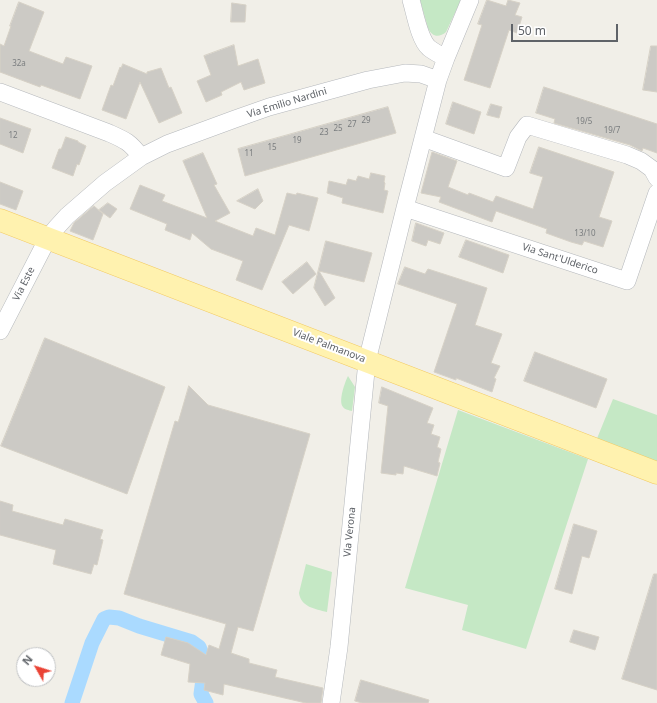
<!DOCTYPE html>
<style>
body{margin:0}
#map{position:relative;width:657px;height:703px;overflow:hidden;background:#f1efe8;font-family:"Noto Sans",sans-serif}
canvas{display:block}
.north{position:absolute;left:16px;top:647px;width:40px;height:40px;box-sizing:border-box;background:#fff;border:1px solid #bfc1c3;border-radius:50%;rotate:309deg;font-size:11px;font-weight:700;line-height:16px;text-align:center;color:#5f6368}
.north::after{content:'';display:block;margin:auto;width:14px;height:18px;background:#ea4335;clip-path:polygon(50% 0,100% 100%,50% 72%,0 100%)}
.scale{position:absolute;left:511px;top:24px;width:107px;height:18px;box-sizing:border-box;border:2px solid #5f6368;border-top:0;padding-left:5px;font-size:12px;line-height:14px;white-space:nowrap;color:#5f6368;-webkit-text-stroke:3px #fff;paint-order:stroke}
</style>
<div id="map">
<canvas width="657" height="703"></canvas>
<div class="north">N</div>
<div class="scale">50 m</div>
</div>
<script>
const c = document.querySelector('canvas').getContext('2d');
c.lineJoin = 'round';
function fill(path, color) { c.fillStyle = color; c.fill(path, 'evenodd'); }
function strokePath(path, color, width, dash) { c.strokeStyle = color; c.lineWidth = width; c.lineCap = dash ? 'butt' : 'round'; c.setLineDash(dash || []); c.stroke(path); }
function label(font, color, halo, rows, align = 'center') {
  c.font = font + ' "Noto Sans",sans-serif'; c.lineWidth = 4; c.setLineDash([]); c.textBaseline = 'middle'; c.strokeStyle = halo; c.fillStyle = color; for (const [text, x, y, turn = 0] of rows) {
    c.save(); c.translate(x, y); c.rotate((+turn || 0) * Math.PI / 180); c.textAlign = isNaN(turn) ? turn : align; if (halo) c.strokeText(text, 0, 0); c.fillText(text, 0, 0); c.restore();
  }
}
fill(new Path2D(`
 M420 0H461L446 32C439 38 432 37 428 28Z
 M348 376 355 387 352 411C349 410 345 410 343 407 338 401 345 382 348 376Z
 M613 399 657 415V464L596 441Z
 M458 410 588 459 526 649 462 630 468 605 405 588Z
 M306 564 332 572 327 612C315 609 301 607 299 593Z`), '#c5e8c5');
strokePath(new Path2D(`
 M72 703 92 643 104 619 109 617 119 618 139 626 192 642 199 647 203 657 204 672 201 694 206 703`), '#aadaff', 15);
const building = new Path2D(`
 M487 0 506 6 508 0 520 3 515 15 522 17 517 33 509 30 490 88 464 80 482 25 478 24Z
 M19 2 44 12 29 51 63 64 66 57 92 66 80 99 41 85 40 87 0 72V44L4 46 11 26H10Z
 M232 3 246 5 245 22H231Z
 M234 45 238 66 258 59 265 83 244 90 241 82 221 92 222 95 206 102 197 81 211 75 204 56Z
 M651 46H657V92L643 90Z
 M123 64 147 74V72L161 68 169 88 171 87 182 113 159 123 140 82 126 119 102 110 111 85 113 86 120 67 121 68Z
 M544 87 657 124V153L643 148 642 151 630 145 554 123 555 119 536 113Z
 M453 102 481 112 474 134 446 124Z
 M491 104 502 107 499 118 487 115Z
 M388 107 396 133 245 176 238 149Z
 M0 118 31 129 23 153 0 144Z
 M66 137 78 141V142L86 146 79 165 77 164 73 176 52 168 59 149H61Z
 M539 147 614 172 599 217 612 221 603 247 584 241 582 245 571 242 546 233 547 229 496 211 492 222 439 202 441 197 421 193 432 152 457 161 448 187 468 195 469 193 493 202 496 196 533 209 543 177 530 173Z
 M203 153 217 184 214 185 230 213 215 221 253 236 256 228 275 235 287 193 296 195 297 193 318 198 309 231 289 225 262 290 236 280 243 261 211 249 192 233 190 240 165 230 167 224 130 209 140 185 165 195 162 201 207 218 183 161Z
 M371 173 385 176 384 182 385 183 384 190 388 191 383 213 342 203 343 198 327 193 329 181 346 185 348 179 356 181 358 176 369 179Z
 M0 182 23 191 16 210 0 204Z
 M258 189 263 201 255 209 237 201Z
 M108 203 117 209 110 218 99 210Z
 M94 206 103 214 93 240 70 231 74 223Z
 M416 223 444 233 440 244 428 240 426 246 412 241Z
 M466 240 509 255 503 273 459 257Z
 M326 241 372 253 364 282 319 271 335 298 325 306 314 288Z
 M307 262 316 274 293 294 282 282Z
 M405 267 425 274 428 269 487 288 475 325 502 334 491 363 500 366 494 378 496 379 492 392 456 378V380L434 372 457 304 398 284Z
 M45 338 165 387 127 494 1 446Z
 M535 352 607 379 596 408 524 381Z
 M189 386 208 405 310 434 253 631 238 627 231 653 249 659V663L277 670 275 677 323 688 321 703H306L224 684 223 695 204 690 205 683 188 682 190 664 161 655 166 637 188 643 206 655 209 645 219 649 226 624 124 594 175 421 178 422Z
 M382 387 433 408 427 423 434 425 431 434 440 437 437 447 441 449 438 462 440 463 437 476 404 466 403 474 396 473V475L381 473 388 406 379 403Z
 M0 501 13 505 12 511 63 525 65 519 103 530 100 539 103 540 97 565 94 564 91 574 53 564 56 550 0 535Z
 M574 524 597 531 589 558 582 556 572 594 555 589Z
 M654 574H657V690L622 679Z
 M574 630 599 637 595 650 570 642Z
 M361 680 429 700 428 703H362L355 701Z`);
fill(building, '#cccac5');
strokePath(building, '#d6d1c6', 1);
const street = new Path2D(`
 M411 0C415 13 419 39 429 48 434 52 440 55 446 58
 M0 92 109 133C125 140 130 142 141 157
 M423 138 506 168 518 137 527 125 627 155 641 161 652 169 657 178
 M405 208 627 281 657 193
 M0 331 48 238 57 227 67 216 105 183 141 157 167 144 235 119 269 107 368 80 405 73 421 74 438 80
 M331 703 339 647 367 361 405 208 438 80 446 58 470 0`);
const primary = new Path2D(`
 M0 220 657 473`);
strokePath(street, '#b5b8bc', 18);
strokePath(primary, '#f2c960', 23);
strokePath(street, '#fff', 17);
strokePath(primary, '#fff2af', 22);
label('8px', '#7a7d7f', null, [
 ["32a",19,64],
 ["29",366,121],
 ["19/5",584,122],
 ["27",352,125],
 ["25",338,129],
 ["19/7",612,131],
 ["23",324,133],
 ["12",13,136],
 ["19",297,141],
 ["15",272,148],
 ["11",249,154],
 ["13/10",585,234]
]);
label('10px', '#5f6368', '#fff', [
 ["Via Emilio Nardini",287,103,-17],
 ["Via Sant'Ulderico",560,259,18],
 ["Via Este",24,284,-63],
 ["Viale Palmanova",329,346,21],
 ["Via Verona",350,532,-84]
]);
</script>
